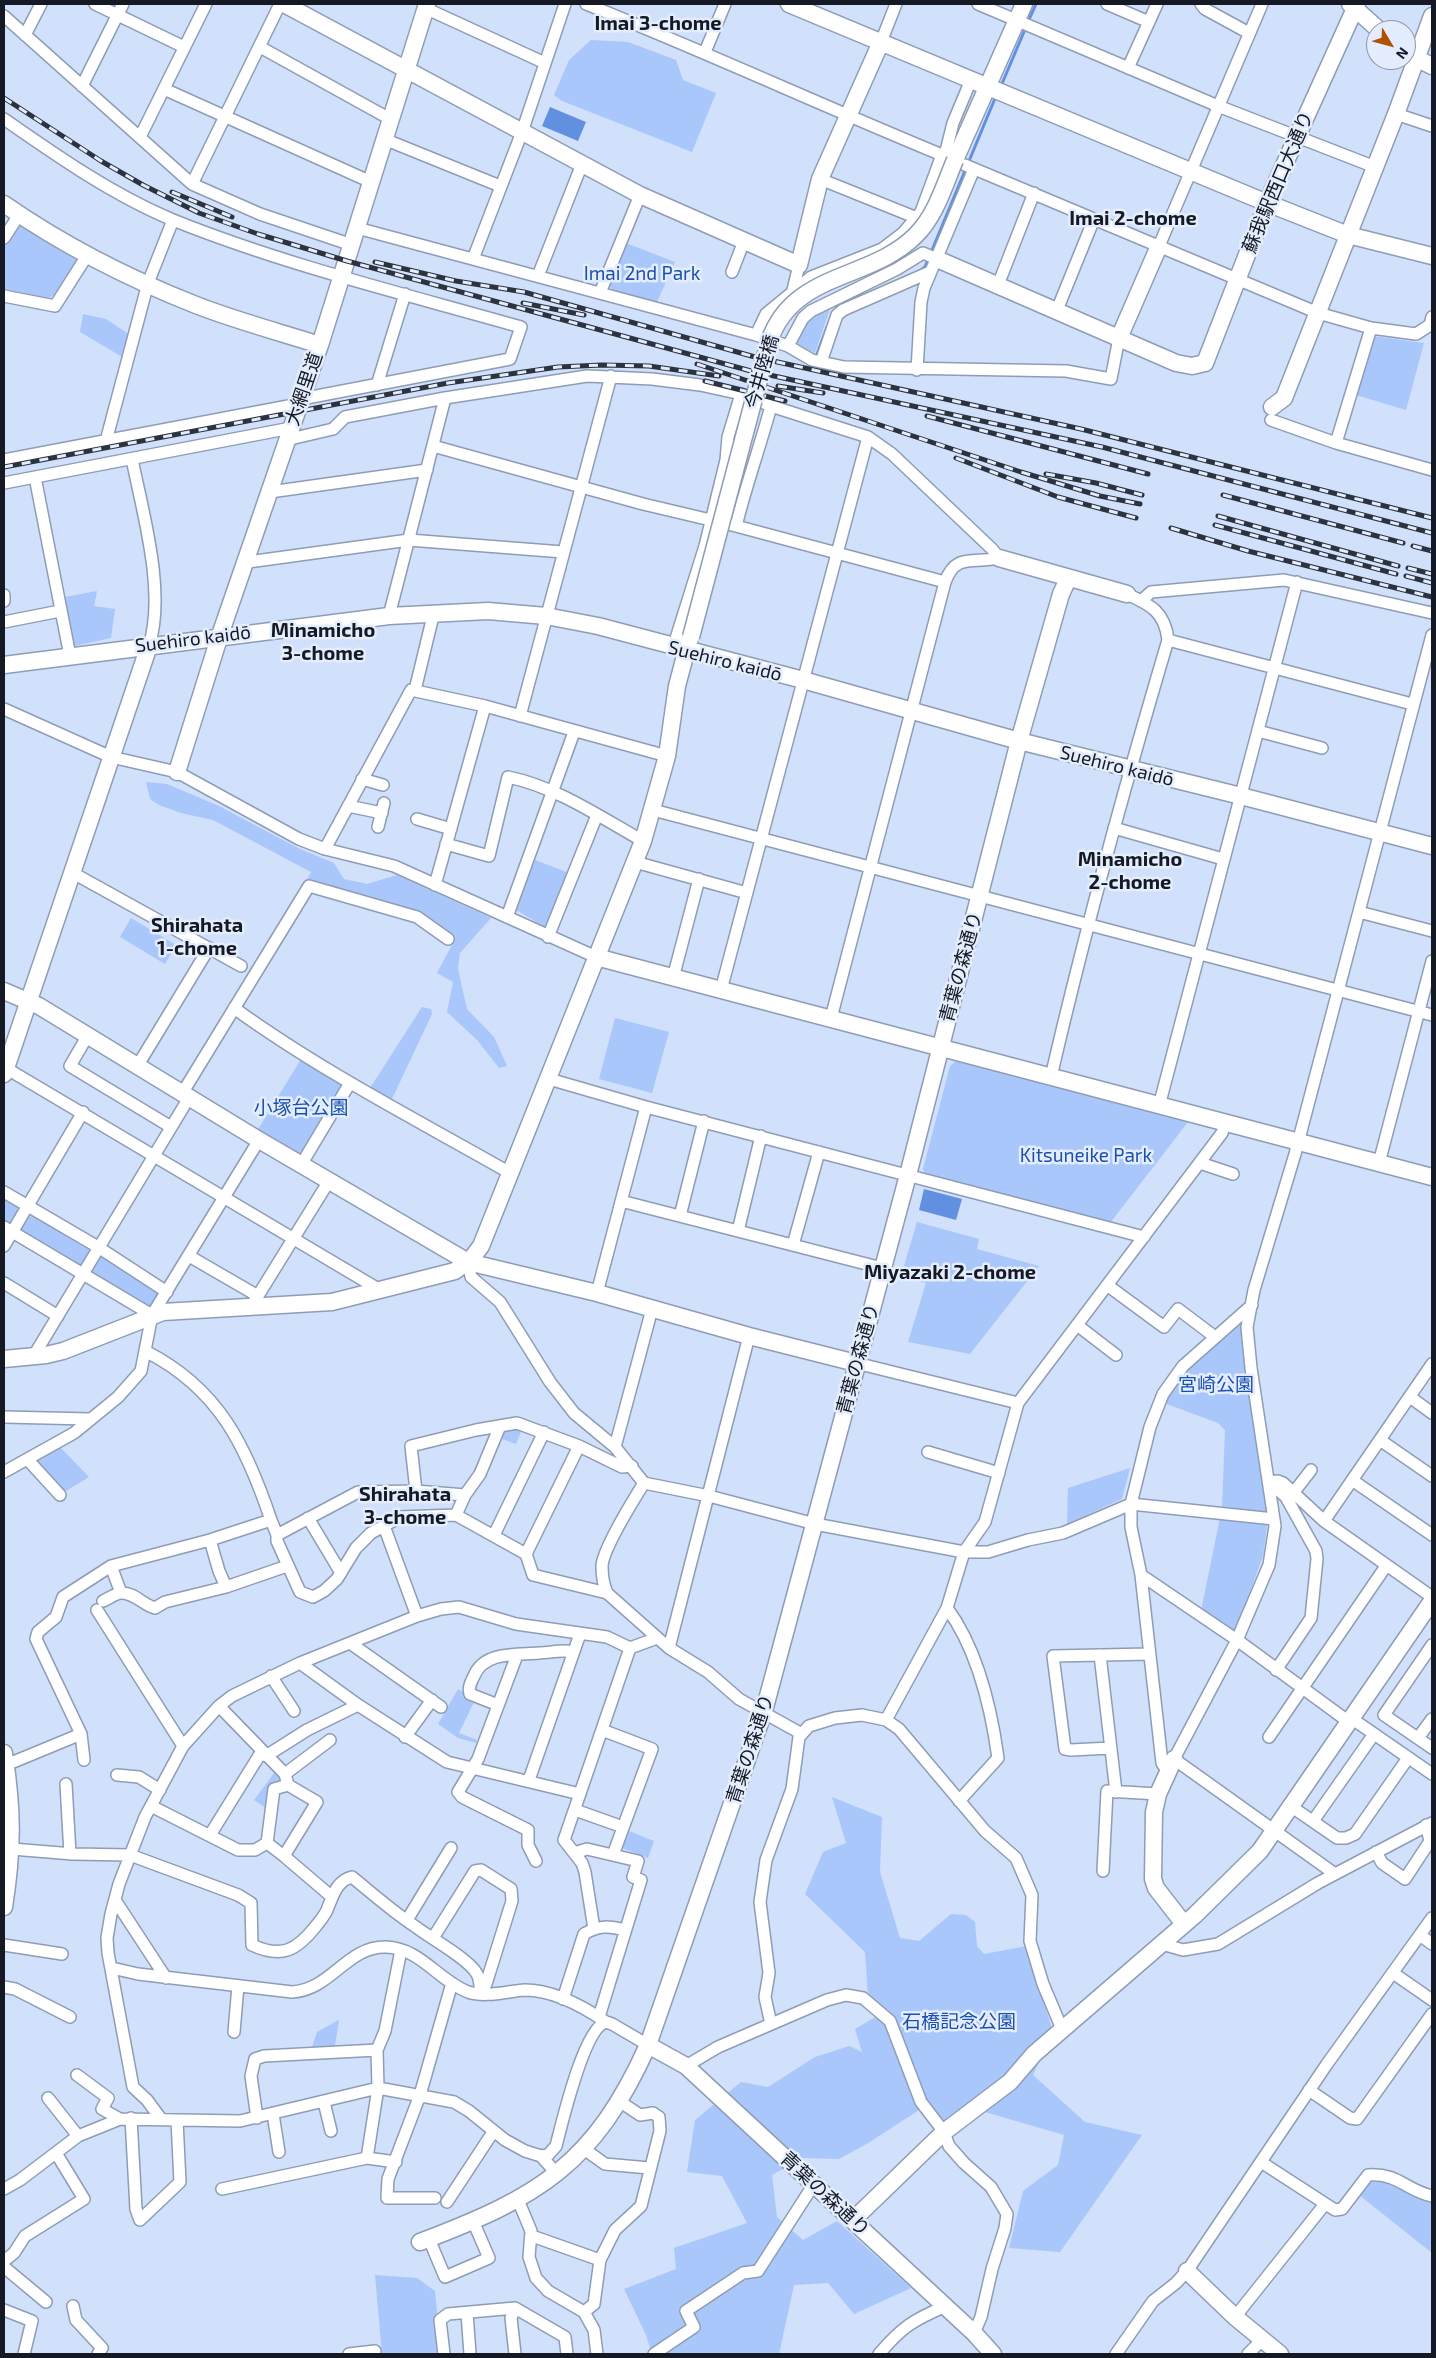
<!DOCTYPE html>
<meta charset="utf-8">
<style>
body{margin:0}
#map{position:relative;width:1436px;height:2358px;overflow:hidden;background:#d1e0fb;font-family:"Exo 2",sans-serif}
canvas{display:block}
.frame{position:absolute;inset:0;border:5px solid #141923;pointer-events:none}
.north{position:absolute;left:1366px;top:20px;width:50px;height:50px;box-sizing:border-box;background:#e4edfd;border:1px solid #9198a6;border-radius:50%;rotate:127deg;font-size:14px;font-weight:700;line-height:20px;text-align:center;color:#141923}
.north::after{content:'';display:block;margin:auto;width:18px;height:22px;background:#b05200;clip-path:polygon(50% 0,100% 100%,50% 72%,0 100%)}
</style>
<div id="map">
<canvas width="1436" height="2358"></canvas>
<div class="frame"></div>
<div class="north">N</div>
</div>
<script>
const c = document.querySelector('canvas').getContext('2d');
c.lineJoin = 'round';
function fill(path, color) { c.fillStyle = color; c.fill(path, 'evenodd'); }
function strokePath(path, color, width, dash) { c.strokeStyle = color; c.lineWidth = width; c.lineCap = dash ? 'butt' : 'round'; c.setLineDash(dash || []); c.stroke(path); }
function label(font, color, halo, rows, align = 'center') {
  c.font = font + ' "Exo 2","Noto Sans JP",sans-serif'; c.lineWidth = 5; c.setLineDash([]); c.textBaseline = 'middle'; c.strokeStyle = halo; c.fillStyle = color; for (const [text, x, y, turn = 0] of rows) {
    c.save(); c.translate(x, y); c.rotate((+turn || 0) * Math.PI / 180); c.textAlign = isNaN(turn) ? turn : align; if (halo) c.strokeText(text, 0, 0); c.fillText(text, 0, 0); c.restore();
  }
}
fill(new Path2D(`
 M591 40 628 42 676 60 683 80 716 93 692 152 562 101 554 95 569 60Z
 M22 220 76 252 77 259 54 295 49 298 4 289V242Z
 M626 243 675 262 657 302 612 290 609 285Z
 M832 303 815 353 797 343 795 336 810 314Z
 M83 314 106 319 130 335 124 358 80 332Z
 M1373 336 1424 343 1406 410 1356 395Z
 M97 591 94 606 115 609 111 638 75 646 72 644 64 600 65 597Z
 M146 782 167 784 219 806 298 848 334 863 344 879 367 884 397 875 491 918 460 953 458 969 467 1009 494 1037 507 1066 499 1068 477 1040 447 1012 453 982 437 973 454 941 453 935 430 919 417 913 307 880 311 872 213 820 181 813 159 805 150 799Z
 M530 858 569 873 549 925 545 927 511 907Z
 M131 918 176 945 165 964 120 937Z
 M422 1007 431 1009 432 1014 391 1101 370 1088Z
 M615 1018 669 1032 652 1093 599 1079Z
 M301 1059 345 1085 302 1154 298 1156 257 1131Z
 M956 1061 1188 1122 1110 1223 925 1174 923 1169 950 1066Z
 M4 1198 17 1207 19 1213 13 1223 7 1225 4 1223Z
 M33 1216 89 1250 92 1256 85 1266 79 1268 21 1234 20 1227 25 1217Z
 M917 1222 979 1239 977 1249 1039 1266 970 1354 908 1342 926 1283 901 1276Z
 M102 1257 161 1292 153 1307 147 1309 91 1276 90 1269 96 1258Z
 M1237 1322 1244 1326 1269 1511 1263 1556 1237 1628 1230 1631 1201 1611 1222 1508 1225 1430 1218 1423 1164 1403 1187 1366Z
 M506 1428 522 1429 516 1444 499 1438Z
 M58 1445 89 1477 64 1492 34 1459Z
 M1130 1468 1122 1499 1067 1524 1068 1488Z
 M458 1689 475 1700 459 1733 477 1740 476 1743 458 1738 438 1724Z
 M277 1769 285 1775 270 1811 254 1800Z
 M832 1797 882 1817 880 1872 900 1938 919 1941 951 1914 966 1915 975 1922 977 1946 984 1954 1027 1946 1053 2032 1033 2075 1085 2122 1142 2135 1060 2252 1009 2248 1023 2191 1058 2165 1064 2135 985 2112 944 2122 922 2108 870 2142 839 2159 803 2158 772 2175 777 2217 803 2240 837 2221 911 2288 854 2314 828 2283 794 2285 779 2354H652L646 2335 624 2289 676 2269 674 2248 747 2223 722 2176 687 2172 695 2120 741 2082 768 2087 815 2057 849 2046 862 2052 855 2029 884 2012 868 1997 865 1952 805 1894 823 1852 846 1843Z
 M629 1831 654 1841 648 1858 622 1848Z
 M339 2020 335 2046 312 2047 317 2032Z
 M1383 2178 1432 2200V2253L1359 2195 1367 2183Z
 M375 2275 417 2278 435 2291 441 2354H382Z`), '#a9c7fa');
fill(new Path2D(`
 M550 107 586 122 578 141 542 126Z
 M924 1189 962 1199 956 1220 919 1210Z`), '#6290e0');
strokePath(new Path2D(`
 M1028 22 1036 4
 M1001 86 1026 27
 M920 271 925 267 996 96
 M816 357 827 327`), '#6290e0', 3);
const street = new Path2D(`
 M95 4 184 47
 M586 4C706 52 823 106 942 155L921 212 903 233 882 249 811 277 766 314 756 335
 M978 4 1218 106 1375 167
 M1107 4 1149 22
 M1201 4 1205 9 1249 33
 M425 8 545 63
 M4 16 192 184 260 214 352 245
 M25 35 41 4
 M881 42 896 4
 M260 47 390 119
 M705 52 725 4
 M1128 68 1157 4
 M82 86 123 4
 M164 89 371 182
 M1396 114 1432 126
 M4 119C57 156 113 195 173 220 285 265 405 294 521 327L510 359 301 399
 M140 137 206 4
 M384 139 500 186
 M942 155 946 151 953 123 971 80
 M965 165 1318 313 1371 328 1416 334 1430 325 1432 317
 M820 179 917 218
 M192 184 280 4
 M357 228 756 335 788 346 812 360 844 367 1066 371 1111 379 1119 338
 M4 238 19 215
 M1159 246 1262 4
 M473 259 522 132 565 4
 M732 272 744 241
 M538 276 582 164
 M998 285 1034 193
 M793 290 799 265
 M600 293 640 195
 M4 296 55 306 88 254
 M1057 310 1094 219
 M788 346 803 318 811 311 897 269 923 253 937 259
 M821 362 837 315 843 310 930 272
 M917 370 921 302 924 288 974 169
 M377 385 405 294
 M1271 420 1336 443 1432 470
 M286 440 333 429 345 417 445 398 587 376 652 379 700 385 741 394 771 406 868 437 892 454 992 549 999 558C974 564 956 552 945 582L831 1018
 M106 441 148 283 173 220
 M1336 443 1371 328
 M433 446 643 504 736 526 945 582
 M132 459C143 514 166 592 149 646
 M4 460 299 404
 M35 477 70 656
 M4 483 291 428
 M270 492 427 470
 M736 526C746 485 760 447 771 406
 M248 562 409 540 563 552
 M4 595V601
 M1141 601 1151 592 1284 580 1432 613
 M389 616 445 398
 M4 622 60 611
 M1168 640 1412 704
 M673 648 705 546 726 460 728 437 741 394
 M415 690 434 612
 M4 709 111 757 177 772 299 839 325 849 394 866 596 957
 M520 716 611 376
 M1258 731 1322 748
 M362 779 383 785
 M348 806 382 813
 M653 810 1432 1015
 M417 819 451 829
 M378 827 384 803
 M1114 828 1223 859
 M446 844 489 856 508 777C557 787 600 817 643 841
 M325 849 411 690 485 706 667 756
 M635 862 747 893
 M73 873 241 966
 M435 885 485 706
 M1359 912 1432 931
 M507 917 574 732
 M548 937 597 815
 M673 978 699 879
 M721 990 868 437
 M234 1008C321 1071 417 1120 510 1173
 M88 1035 70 1066 171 1127
 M138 1065 209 948
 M4 1067 380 1290
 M1051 1077C1085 930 1125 785 1168 640 1165 612 1151 605 1127 594
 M549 1079 646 1107 1144 1237
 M183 1092 309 886 417 917 448 939
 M1159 1106 1297 582
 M1200 1163 1233 1174
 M1379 1163 1432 961
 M301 1165 350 1083
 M4 1192 98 1247 167 1292
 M621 1201 882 1268
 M680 1216 704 1121
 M4 1227 152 1315
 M738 1231 761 1136
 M793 1245 819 1152
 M4 1246 83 1112
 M189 1256 258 1296
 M468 1262 471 1277 500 1302 550 1382 574 1413 615 1447 644 1483 709 1496 815 1524 964 1552H988L1028 1540 1063 1533 1131 1504 1274 1519
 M4 1283 58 1316
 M1107 1285 1164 1327 1178 1309 1215 1337
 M597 1293 646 1107
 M251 1307 329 1181
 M1077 1325 1116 1355
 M147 1352C219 1389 246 1446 271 1520
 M33 1357 190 1096
 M856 1363 1018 1403
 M1410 1397 1432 1413
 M4 1417 89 1419
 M1380 1440 1432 1476
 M579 1446 526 1554 533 1575 607 1593 669 1648 708 1672 739 1699 802 1734
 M615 1447 652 1309
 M928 1452 999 1473
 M28 1460 60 1495
 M4 1472 74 1433 118 1397 141 1371 152 1315 259 1140
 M1352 1480 1432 1535
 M1269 1482 1286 1497 1316 1551 1317 1559 1311 1618 1276 1670
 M1269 1482 1278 1481 1283 1483 1324 1521 1432 1597
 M416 1491 411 1446 476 1430 517 1423 579 1446 622 1467 632 1466
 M1294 1492 1311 1470
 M465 1495 416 1491 358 1492 277 1535V1541L300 1592 313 1597 324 1591 337 1579 356 1548 371 1533 400 1517 456 1515 526 1554
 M456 1515 465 1495 480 1474 500 1426
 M308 1518 341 1573
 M1324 1521 1432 1364
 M384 1526 417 1616
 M494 1535 544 1432
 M210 1540 219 1571 226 1587
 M111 1566 121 1593
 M1141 1575 1237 1640 1349 1722
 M607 1593C603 1584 602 1576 602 1566 603 1549 634 1499 644 1483
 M103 1601C108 1599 116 1593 121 1593 134 1592 143 1605 155 1608L165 1602 226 1587 287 1566
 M947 1608C978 1650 991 1707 998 1758L959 1801
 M97 1610 183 1746
 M350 1643 441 1707
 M1432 1645 1384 1715 1432 1748
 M669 1648 749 1336
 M517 1655 478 1759 458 1792 462 1797 528 1830V1845L536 1861
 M1100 1655 1116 1792
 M300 1663 358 1705 447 1762 580 1794
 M271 1676 294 1711
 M498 1705 470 1694C468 1687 471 1682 474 1676 484 1651 516 1655 539 1653 551 1653 560 1649 573 1652
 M219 1706 285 1774 330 1740
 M1351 1718 1432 1774
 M886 1720 947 1608 964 1552 985 1522 1018 1403 1222 1133 1225 1124
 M602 1730 652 1749 613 1855
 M405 1737 432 1700
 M1269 1737 1386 1566
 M1418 1738 1432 1719
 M1111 1748 1071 1750 1065 1749 1053 1656 1150 1654
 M266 1756 307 1730 358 1705
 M84 1760 81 1734 36 1639 38 1632 56 1617 63 1597 111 1566 210 1540 271 1520 277 1535
 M6 1765 81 1734
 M1168 1772 1162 1763 1141 1575 1131 1527V1504L1150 1427 1163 1394 1183 1366 1252 1305
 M285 1774 288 1785 317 1802 284 1856 267 1843 274 1789 288 1785
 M117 1775 139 1777 160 1790
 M529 1780 580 1634
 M66 1784 70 1854
 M151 1806 238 1850H255L267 1843
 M1292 1807 1337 1838H1346L1355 1834 1408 1758
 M575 1810 623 1827
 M1313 1821 1374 1734
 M210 1835 262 1751
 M12 1849 73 1854 130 1855 238 1895 251 1903 252 1945C282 1959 297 1950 316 1926 320 1921 325 1915 327 1910 333 1896 336 1881 352 1877 373 1894 393 1912 416 1927 430 1938 469 1959 477 1974 480 1979 480 1987 481 1993
 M1376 1852 1382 1863 1405 1879 1430 1841 1426 1825
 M574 1853 587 1849 638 1861 633 1877 641 1880 599 2017
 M284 1856 332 1897
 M1103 1871 1107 1791 1158 1794
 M1335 1874 1174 1759 1237 1640 1269 1565 1275 1526 1251 1368 1247 1327 1254 1290 1295 1154 1432 635
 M115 1900 166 1978
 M407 1920 451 1848
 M594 1929 585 1872 582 1863 564 1840 630 1648
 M1420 1935 1432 1944
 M433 1938 475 1871 481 1870 511 1889 512 1901 486 1984 481 1993
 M1162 1944 1183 1950 1218 1944 1318 1883 1432 1823
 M4 1945 62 1954
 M112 1968 138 1974 292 1992C331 1990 347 1946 386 1947 420 1948 439 1981 468 1992 486 1998 508 1991 525 1990 553 1990 584 2007 606 2022
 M1393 1973 1432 2000
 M4 1987 15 1989 70 2017
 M563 1999 584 1934C599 1925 609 1926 625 1930
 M771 2024 765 1997 769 1973 760 1902 766 1860 792 1789 799 1737 809 1726 835 1718 862 1715 886 1720 899 1729 985 1831 1016 1858 1032 1895 1030 1941 1043 1984 1062 2029
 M234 2032 238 1986
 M377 2050 385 2031 401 1950
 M686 2066 718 2047 827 2000 846 1995 863 1998 890 2021 921 2102 944 2132 949 2146 964 2163 991 2187 1007 2214 1005 2228 992 2269 981 2317 974 2333
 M77 2075 108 2098 102 2109 120 2119
 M1309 2090 1350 2118 1357 2119 1432 2014
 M48 2098 78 2136
 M324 2102 331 2131
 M273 2114 279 2152
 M131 2118 136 2209 140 2220 180 2182 177 2120
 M161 2119 147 2100 133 2087 108 1953 107 1938 111 1914 119 1884 145 1817 183 1746 219 1706 232 1696 300 1663 417 1616 441 1609 459 1607 516 1624 607 1637 630 1648 657 1638
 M584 2149 605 2164 649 2168
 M541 2156 557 2174
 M367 2158 396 2162
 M1261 2162 1335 2210 1342 2209 1368 2175C1399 2173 1405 2190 1432 2196
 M4 2189 20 2180 78 2136 120 2119 240 2121 378 2088 454 2102 469 2111 505 2140 525 2151 541 2156 548 2155 556 2146C562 2123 584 2028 606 2022L612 2024 648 2045
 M222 2189 367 2158 378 2088 377 2050 264 2056 255 2059 251 2076 257 2118
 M435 2198H387L388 2179 420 2095 452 1983
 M518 2200 531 2231 529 2257 536 2278 548 2291 584 2312 594 2330 597 2354
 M447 2202 493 2132
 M532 2236 600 2260
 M429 2239 445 2277 489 2258 473 2221
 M4 2261 14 2253 25 2236 84 2199 56 2153
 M4 2267 46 2302
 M73 2306 76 2320 102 2348 98 2354
 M515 2308 511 2318 515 2354
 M4 2310 32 2321 24 2354
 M584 2312 594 2304 600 2260 615 2230 641 2206 660 2131 659 2117 653 2113 640 2115 619 2101
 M467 2313 470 2354
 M1235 2317 1325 2204
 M349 2354 375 2351
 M444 2354 440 2320 448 2314 515 2308 565 2337 567 2354
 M654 2354 694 2327 686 2311 743 2273 758 2271 814 2184
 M879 2354C902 2327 913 2320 946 2306
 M1116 2354 1153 2301 1176 2283 1187 2271 1327 2064 1432 1918
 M1248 2354 1262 2340`);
const secondary = new Path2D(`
 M284 4 640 195 799 265 820 179 881 42
 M789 4 1267 203 1348 235 1432 256
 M1350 4 1379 30
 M1406 53 1432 66
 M955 160 1024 4
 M4 204C63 245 130 279 196 305 237 321 279 332 320 345
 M937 259 1176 363 1192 366 1205 363 1267 203 1357 4
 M1119 338 1159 246
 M1272 407 1284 398 1396 114 1432 16
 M999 558 1127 594
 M4 665 389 616 488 611 546 616 598 626 803 680 1019 741 1241 796 1432 846
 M177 772 220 635 320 345 427 4
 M596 957 1432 1177
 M4 991 39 1006 259 1140 468 1262 597 1293 749 1336 856 1363
 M4 1074 149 646
 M4 1359 46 1355 63 1351 163 1312 332 1302 455 1271 472 1258 481 1246 643 841 667 756 677 686 689 641
 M4 1753C13 1810 13 1850 4 1907
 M1174 1759 1158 1794 1154 1812 1153 1879 1156 1888 1184 1924
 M648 2045 686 2066 974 2333 993 2354
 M853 2220 944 2132 1010 2082 1034 2054 1195 1915 1260 1851 1432 1601
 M420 2242C539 2197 594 2165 648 2045L764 1711 908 1175 1019 741 1061 594 1068 579
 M1187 2271 1235 2317 1280 2354`);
strokePath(street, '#8e9db5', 14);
strokePath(secondary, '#8e9db5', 19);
strokePath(street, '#fff', 11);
strokePath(secondary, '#fff', 16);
const rail = new Path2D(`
 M4 98 101 161 143 185 199 213 258 234 347 261 751 371 1102 447 1432 533
 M172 192 232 217
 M375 262 456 281 524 292 755 357 1081 429 1432 518
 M523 303 584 315
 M697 364 1021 472 1100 496 1140 504
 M705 381 785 401
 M778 386 823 393
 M927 416 1148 474
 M956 458 1058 497 1136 518
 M4 467 448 383 558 367 602 365 649 366 719 376
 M1046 474 1096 483 1142 495
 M1223 495 1403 543
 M1218 516 1398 566
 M1215 525 1396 574
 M1171 528 1248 551 1432 597
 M1413 546 1432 551
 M1408 568 1432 574
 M1406 576 1432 583`);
strokePath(rail, '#2c323e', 5);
strokePath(rail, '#e4edfd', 3, [9]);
const secondaryBridge = new Path2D(`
 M691 637 769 342C792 271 871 281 916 235 936 215 944 186 955 160`);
strokePath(secondaryBridge, '#8e9db5', 19, []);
strokePath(secondaryBridge, '#fff', 16);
label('19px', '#141923', '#e4edfd', [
 ["蘇我駅西口大通り",1278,182,-67],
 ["今井陸橋",762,372,-74],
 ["大網里道",304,389,-71],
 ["Suehiro kaidō",193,639,-7],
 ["Suehiro kaidō",725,661,14],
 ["Suehiro kaidō",1117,766,14],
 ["青葉の森通り",961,967,-75],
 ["青葉の森通り",858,1359,-75],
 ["青葉の森通り",750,1749,-72],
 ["青葉の森通り",825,2194,43]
]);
label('19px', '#1b51ae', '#e4edfd', [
 ["Imai 2nd Park",642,274],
 ["小塚台公園",301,1108],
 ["Kitsuneike Park",1086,1156],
 ["宮崎公園",1216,1385],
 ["石橋記念公園",959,2022]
]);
label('bold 20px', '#141923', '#e4edfd', [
 ["Imai 3-chome",658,23],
 ["Imai 2-chome",1133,218],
 ["Minamicho",323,630],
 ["3-chome",323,653],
 ["Minamicho",1130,859],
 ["2-chome",1130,882],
 ["Shirahata",197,925],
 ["1-chome",197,948],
 ["Miyazaki 2-chome",950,1272],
 ["Shirahata",405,1494],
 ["3-chome",405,1517]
]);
</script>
